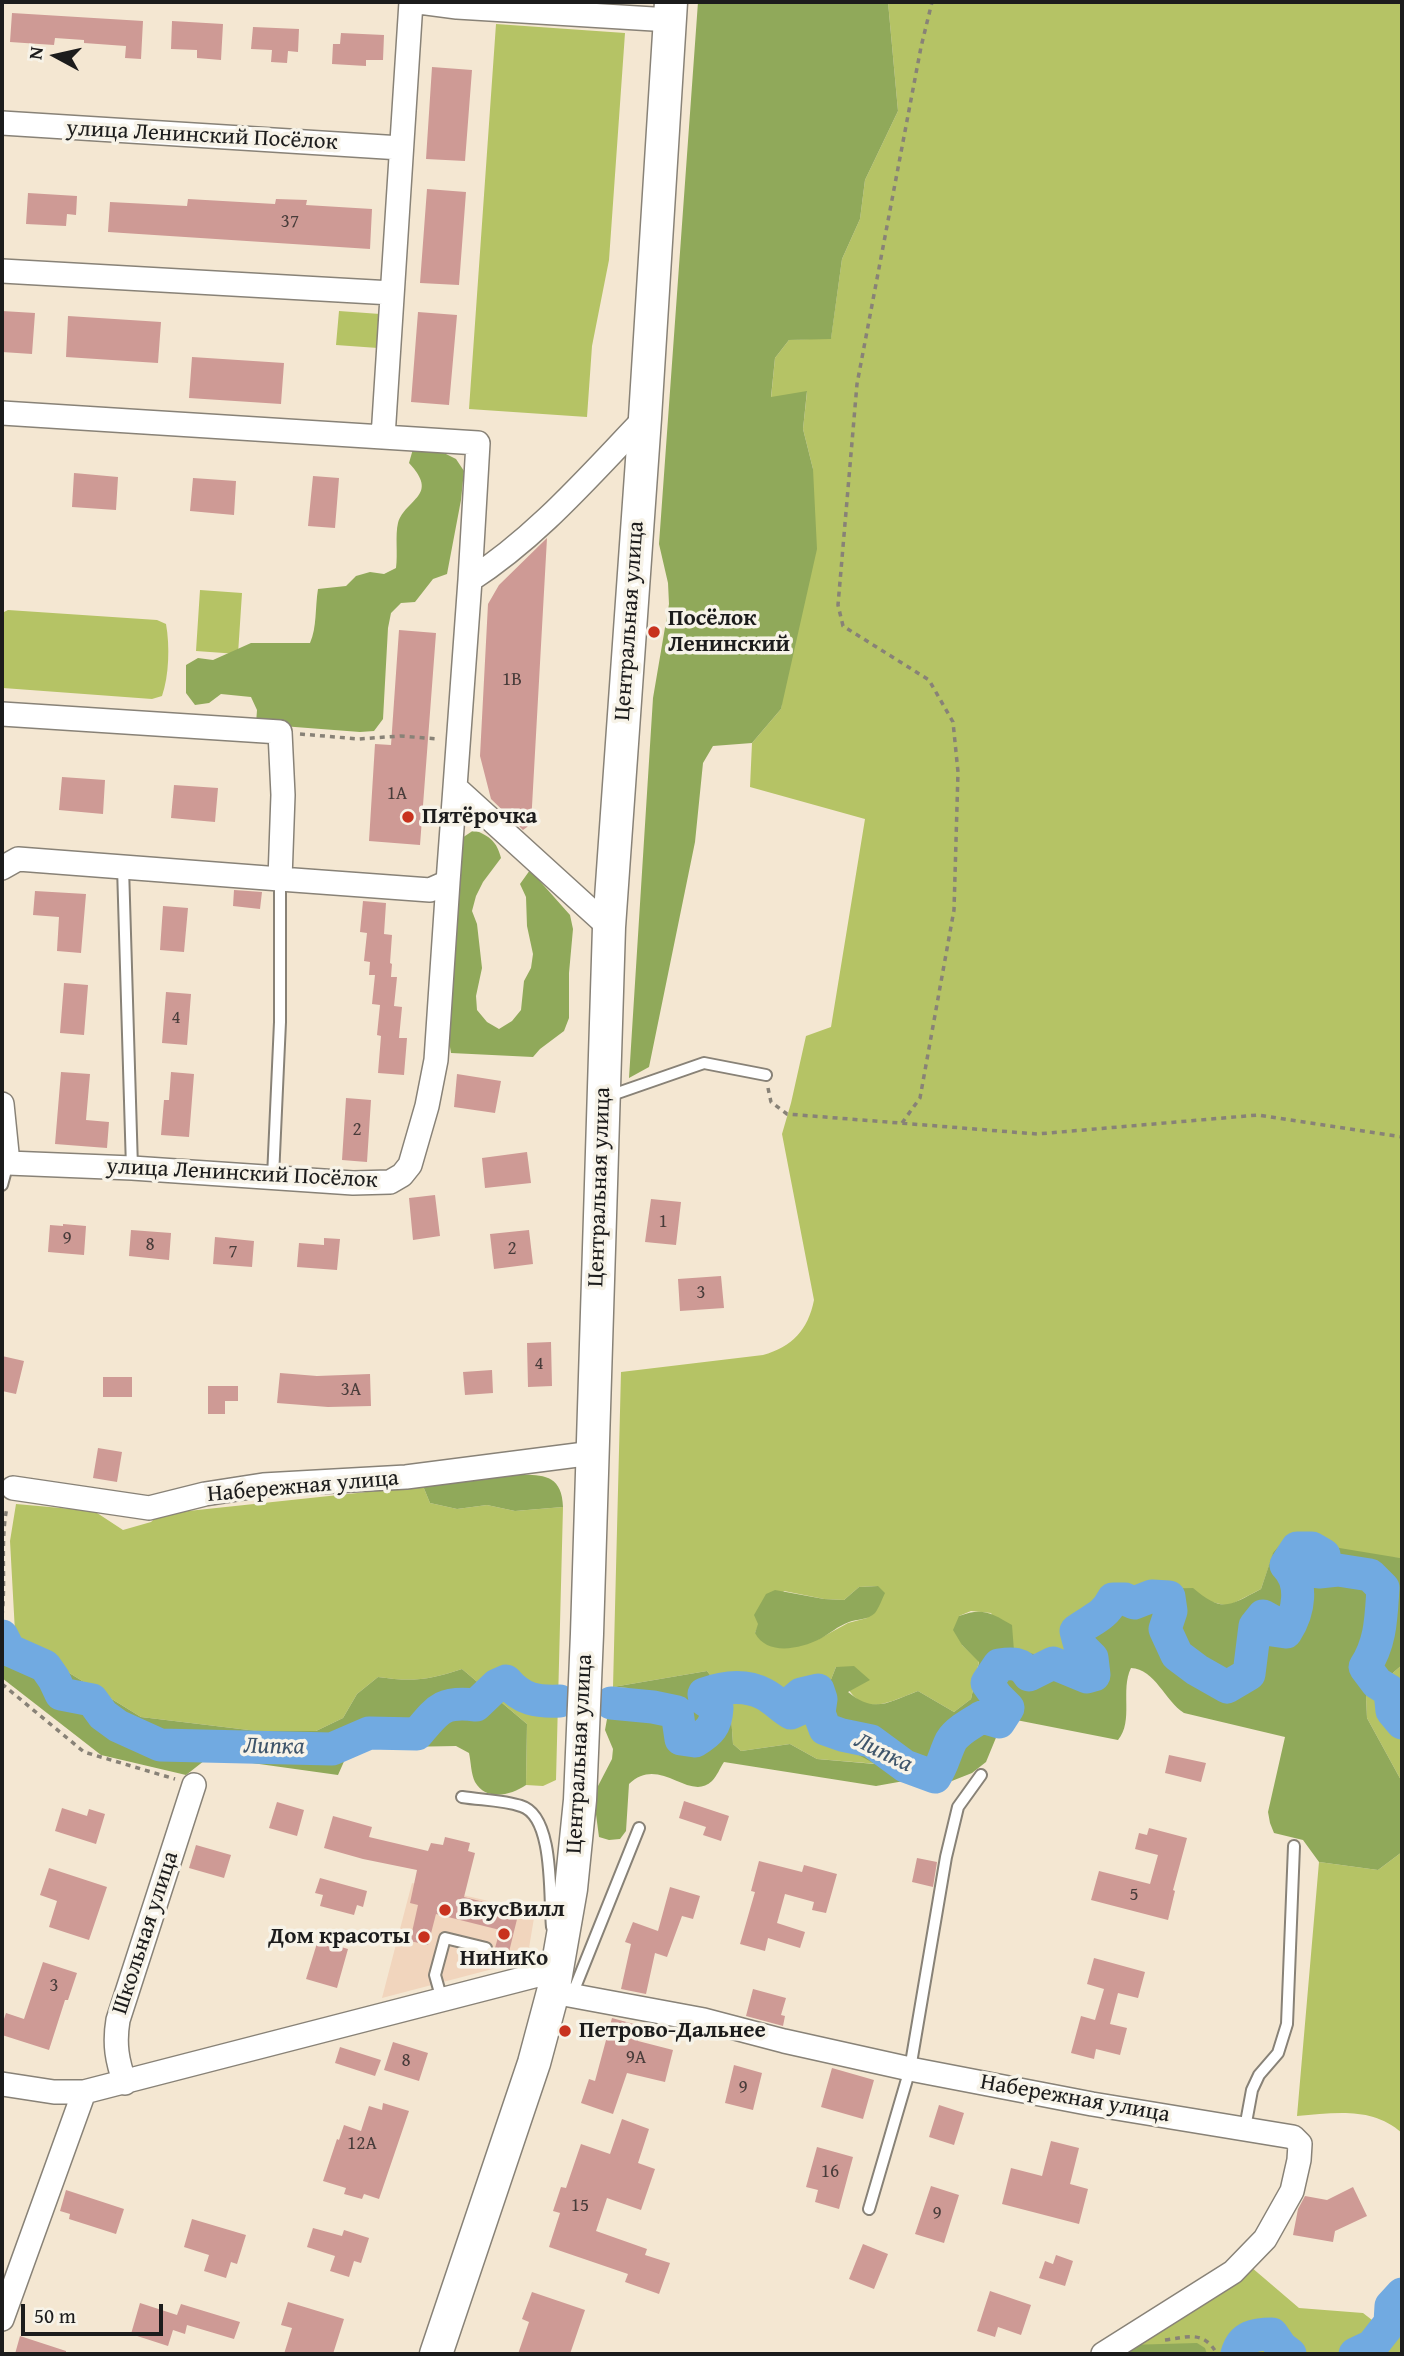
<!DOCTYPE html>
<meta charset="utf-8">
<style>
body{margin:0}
#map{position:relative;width:1404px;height:2356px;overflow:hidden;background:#f4e7d2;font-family:"Gentium Book Plus",serif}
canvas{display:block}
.frame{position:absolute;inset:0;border:4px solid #1c1c1c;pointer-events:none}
.north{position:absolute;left:21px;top:21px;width:70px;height:70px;-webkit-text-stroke:5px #f7f3e8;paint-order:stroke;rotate:278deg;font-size:19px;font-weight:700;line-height:28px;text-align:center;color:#1c1c1c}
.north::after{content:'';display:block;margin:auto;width:24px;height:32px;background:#1c1c1c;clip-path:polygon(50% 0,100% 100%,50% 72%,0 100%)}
.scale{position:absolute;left:21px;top:2304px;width:142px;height:32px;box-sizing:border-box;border:4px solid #1c1c1c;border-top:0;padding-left:9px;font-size:21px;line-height:24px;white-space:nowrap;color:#1c1c1c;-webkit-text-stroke:5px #f7f3e8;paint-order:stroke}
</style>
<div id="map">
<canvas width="1404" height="2356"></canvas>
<div class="frame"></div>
<div class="north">N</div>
<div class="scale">50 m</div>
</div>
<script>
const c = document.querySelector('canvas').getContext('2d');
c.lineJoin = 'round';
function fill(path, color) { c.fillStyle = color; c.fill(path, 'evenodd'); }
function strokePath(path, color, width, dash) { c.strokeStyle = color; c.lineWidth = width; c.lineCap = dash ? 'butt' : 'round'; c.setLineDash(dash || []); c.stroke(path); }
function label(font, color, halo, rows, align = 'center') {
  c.font = font + ' "Gentium Book Plus",serif'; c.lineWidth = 7; c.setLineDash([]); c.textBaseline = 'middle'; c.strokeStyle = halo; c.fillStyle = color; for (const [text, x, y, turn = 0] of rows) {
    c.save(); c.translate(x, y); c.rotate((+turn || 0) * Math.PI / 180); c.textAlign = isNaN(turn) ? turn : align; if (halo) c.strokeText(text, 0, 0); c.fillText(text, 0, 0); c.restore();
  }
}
fill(new Path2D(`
 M412 1883 535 1912 527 1960 382 1998Z`), '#f1d5bd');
fill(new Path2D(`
 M888 2H1402V1563L1400 1558 1273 1554 1261 1589 1228 1606 1208 1601 1075 1655 1054 1656 1013 1651 991 1613 971 1611 959 1616 962 1645 979 1661 971 1699 954 1712 918 1691C873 1709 859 1717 836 1667L828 1687 809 1708V1727L878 1764 817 1759 790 1744 741 1751 733 1744 730 1701 707 1671 613 1687 621 1372 763 1355C792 1347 808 1330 814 1300L782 1134 791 1103 806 1036 831 1027 865 819 750 787 752 743 781 709 813 469 803 429 807 392 771 398 775 358 789 340 831 338 842 259 860 219 865 180 898 111ZM878 1586 867 1618 848 1623 817 1640 755 1633 759 1624 784 1591 824 1599 844 1600 859 1587Z
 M496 24 625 33 609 260 592 346 587 417 469 409Z
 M339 311 380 314 378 348 336 345Z
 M200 590 242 593 238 654 196 651Z
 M8 610 157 620 166 624C170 646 169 676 162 696L152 699 3 688 2 613Z
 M423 1486 430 1503 457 1509 487 1505 515 1511 563 1507 556 1780 543 1786 526 1785 527 1724 462 1669C429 1680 412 1682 378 1677L357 1694 343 1718 316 1731H257L141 1717 35 1652 15 1632 10 1541 16 1504 94 1511 123 1530 151 1522 160 1514Z
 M1402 1665V1782L1367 1718 1366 1696Z
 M1402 1852V2133C1372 2106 1334 2113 1297 2116L1319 1862 1378 1870Z
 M1251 2267 1299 2308 1363 2313 1394 2337 1402 2313V2354H1207L1204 2348 1138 2346Z`), '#b5c365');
fill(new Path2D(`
 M698 2H888L898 111 865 180 860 219 842 259 831 339 789 340 775 358 771 397 807 391 803 429 813 469 817 549 781 709 752 743 713 746 703 763 695 842 649 1067 629 1078 653 698 669 604 668 583 659 544Z
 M426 444 456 459 464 471 461 500 447 574 433 579 415 602 401 603 391 613 388 628 383 719 374 731 360 732 256 724 257 710 251 697 221 694 209 703 195 705 186 693V665L198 658 213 660 251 643H310C317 628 315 607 318 589L346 586 356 576 370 572 384 574 396 568C398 554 395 535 398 523 406 498 440 496 409 463L413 449Z
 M474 830C490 836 497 842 501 858L483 882 476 896 472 911 477 924 482 968 476 996 477 1010 487 1022 499 1029 512 1021 521 1010 524 981 531 968 533 954 527 926 526 897 520 884 530 870 570 915 573 929 569 973V1018L564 1031 540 1049 533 1057 451 1053 448 1035 462 838Z
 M509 1475C538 1475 562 1471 563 1507L515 1511 487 1505 457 1509 430 1503 423 1486Z
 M1285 1539 1400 1558 1402 1563V1665L1366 1696 1367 1718 1402 1782V1852L1378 1870 1319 1862 1303 1840 1274 1833 1270 1823 1268 1812 1285 1737 1184 1713C1165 1701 1155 1669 1131 1668 1120 1690 1134 1721 1118 1740L1011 1719 1000 1728 986 1762 972 1773 934 1788 904 1781 876 1786 724 1762C720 1768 717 1776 712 1781 689 1803 660 1754 629 1784L626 1831 620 1839 609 1840 599 1837 595 1807 598 1786 612 1759 613 1749 605 1730 607 1719 628 1698V1688L613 1687 707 1671 730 1701 733 1744 741 1751 790 1744 817 1759 875 1764 808 1727 809 1708 828 1687 836 1667 854 1666 870 1680 848 1692C874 1714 889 1702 918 1691L954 1712 971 1699 979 1662 962 1645 953 1630 959 1616C982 1607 992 1613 1012 1625L1014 1651 1054 1656 1074 1655 1071 1619 1109 1590 1193 1588C1223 1614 1230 1605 1261 1589L1273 1553Z
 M878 1586 885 1593C882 1599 879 1608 875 1613 868 1620 857 1619 849 1622 838 1626 829 1634 820 1639 800 1649 767 1656 755 1633L758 1624 754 1615 766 1594 775 1590 824 1599 844 1600 859 1587Z
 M15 1632 35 1652 141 1717 257 1731H316L343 1718 357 1694 378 1677C412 1682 429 1680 462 1669L527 1724 526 1785C511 1795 487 1802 475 1782 471 1774 471 1762 469 1753L456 1746 350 1748 338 1775 209 1757 186 1775 101 1755 2 1678V1636Z
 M1197 2343 1205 2348 1207 2354H1114L1128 2345Z`), '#90a95a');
strokePath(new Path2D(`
 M2 1636 9 1650 45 1666 54 1679 61 1694 92 1700 103 1715 118 1726 160 1745 332 1749 369 1733 417 1734C438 1709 442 1701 476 1705L497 1685 506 1681C522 1700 537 1702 560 1701
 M611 1703 653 1707 677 1712 681 1739 695 1741C710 1732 716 1726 717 1708L705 1700 704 1694C723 1687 745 1684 764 1694 774 1699 782 1708 791 1713L800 1709 794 1700 801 1694 818 1690 821 1699 819 1713 825 1729 842 1735 871 1741 905 1766 935 1777C943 1765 945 1753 951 1741 957 1731 972 1723 982 1717L999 1722 1008 1708 997 1697 987 1683 999 1665C1012 1663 1021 1662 1029 1675L1053 1663 1087 1677 1094 1675 1092 1658 1080 1646 1076 1631C1092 1619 1104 1617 1113 1599H1125L1134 1603 1152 1596 1169 1597 1171 1611 1165 1629 1177 1655 1197 1670 1227 1687 1249 1674 1255 1626 1263 1616 1272 1621V1630L1286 1632C1299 1612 1304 1583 1286 1565L1297 1548H1312L1324 1555 1317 1563 1319 1572 1338 1570 1370 1575 1383 1588C1381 1618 1381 1642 1365 1667L1377 1683 1390 1691 1392 1711 1402 1723
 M1237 2354C1242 2336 1255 2334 1272 2334L1281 2347 1290 2354
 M1355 2354 1372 2346 1390 2323 1391 2306 1402 2294`), '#71aae1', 33);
fill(new Path2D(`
 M12 13 143 21 141 59 125 58 126 46 84 43V40L55 38 54 45 10 42Z
 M172 21 223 24 221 60 197 58V50L171 49Z
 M253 27 299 29 298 52 288 51 287 63 271 62 272 50 251 49Z
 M341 33 384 35 383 60H366V66L332 64 333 44H340Z
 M432 67 472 70 465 161 426 159Z
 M427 189 466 192 459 285 420 283Z
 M28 193 77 196 76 215 67 214 66 226 26 224Z
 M188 199 275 204 276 199 307 200 306 205 372 209 370 249 108 232 110 202 187 206Z
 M2 311 35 313 32 354 2 352Z
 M418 312 457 315 449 405 411 402Z
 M68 316 161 322 158 363 66 357Z
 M192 357 284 363 281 404 189 398Z
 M74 473 118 477 116 510 72 507Z
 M313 476 339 478 335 528 308 526Z
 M193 478 236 481 234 515 190 511Z
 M547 538 531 824 523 830 491 799 480 756 488 604 499 585Z
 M399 630 436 633 420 845 369 841 375 744 391 745Z
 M62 777 105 780 103 814 59 810Z
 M174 785 218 788 215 822 171 818Z
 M234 890 262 892 260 909 233 906Z
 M35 891 86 894 81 953 57 951 59 917 33 915Z
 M363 901 386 903 384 934 392 935 390 963 392 964 391 977H397L394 1006 402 1007 399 1038H407L404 1075 378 1073 381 1036 377 1035 380 1005 372 1004 375 975H369L370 962 364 961 367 933 360 932Z
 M163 906 188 908 184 952 160 950Z
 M64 983 88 985 84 1035 60 1033Z
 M166 992 191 994 187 1045 162 1043Z
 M61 1072 90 1074 86 1120 109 1122 107 1148 55 1144Z
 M171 1072 194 1074 189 1137 161 1135 164 1100H169Z
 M457 1074 501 1081 495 1113 454 1107Z
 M346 1098 371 1100 367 1162 342 1160Z
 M527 1152 531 1183 485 1188 482 1158Z
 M435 1195 440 1236 413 1240 409 1198Z
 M651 1199 681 1202 676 1245 645 1242Z
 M63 1224 86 1226 84 1255 48 1252 50 1225 63 1226Z
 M131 1230 171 1233 169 1260 129 1256Z
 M529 1230 533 1264 494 1269 490 1234Z
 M215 1237 254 1241 252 1267 213 1264Z
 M324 1238 340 1239 337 1270 297 1267 299 1243 324 1245Z
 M721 1276 724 1308 680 1311 678 1279Z
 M551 1342 552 1386 528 1387 527 1343Z
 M2 1356 24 1361 16 1394 2 1391Z
 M492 1370 493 1393 465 1395 463 1372Z
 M280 1373 317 1376 370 1374 371 1406 328 1407 277 1403Z
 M103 1377H132V1397H103Z
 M208 1386H238V1401H225V1414H208Z
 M98 1448 122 1452 117 1482 93 1478Z
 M1169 1755 1206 1763 1201 1782 1165 1773Z
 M684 1801 729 1816 721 1841 703 1835 706 1827 679 1818Z
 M277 1802 304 1810 297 1836 269 1828Z
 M62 1808 87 1816 89 1809 105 1814 96 1844 55 1831Z
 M333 1816 372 1827 369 1837 428 1851 431 1843 443 1845 445 1837 470 1843 468 1851 475 1853 464 1897 519 1911 509 1952 495 1948 500 1930 436 1914 428 1945 410 1941 418 1905 410 1903 417 1870 363 1859 324 1848Z
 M1149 1828 1187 1838 1173 1890 1175 1891 1168 1920 1091 1900 1099 1871 1150 1884 1158 1855 1135 1849 1139 1833 1147 1835Z
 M196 1845 231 1855 224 1878 189 1868Z
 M917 1858 937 1862 933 1887 912 1882Z
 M759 1861 802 1872 804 1865 837 1874 826 1913 812 1910 814 1902 785 1894 777 1923 805 1932 800 1948 768 1938 765 1951 740 1944 755 1892 751 1891Z
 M49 1868 107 1887 89 1940 49 1927 57 1901 40 1895Z
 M320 1878 367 1891 363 1907 357 1905 354 1915 320 1906 323 1895 315 1893Z
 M670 1887 700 1896 693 1919 682 1916 667 1957 655 1953 646 1994 621 1989 631 1944 625 1942 633 1922 658 1931Z
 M318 1940 348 1949 337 1988 306 1979Z
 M1094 1958 1145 1972 1138 1998 1118 1993 1110 2024 1127 2028 1120 2055 1096 2049 1094 2059 1071 2053 1081 2016 1095 2020 1104 1989 1087 1984Z
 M43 1962 77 1973 68 2000H65L49 2050 2 2035V2025L6 2013 24 2019Z
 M753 1989 786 1998 781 2015 785 2016 783 2026 746 2016Z
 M612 2018 641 2026 638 2041 673 2050 665 2082 627 2073 613 2114 581 2103 589 2079 595 2081Z
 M393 2042 428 2053 419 2081 384 2070Z
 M340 2047 381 2060 375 2076 335 2063Z
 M734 2065 762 2073 753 2110 725 2103Z
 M832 2068 874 2080 863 2119 821 2107Z
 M383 2103 409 2111 379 2199 364 2194 362 2199 344 2194 346 2188 323 2181 337 2139 339 2140 344 2125 361 2131 369 2106 382 2110Z
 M939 2105 964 2113 954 2145 929 2137Z
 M622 2119 649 2129 638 2163 655 2169 641 2210 607 2198 596 2231 647 2249 645 2255 670 2263 659 2294 625 2282 628 2274 549 2247 560 2213 553 2211 561 2187 566 2188 581 2144 610 2154Z
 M1051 2141 1079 2148 1070 2184 1088 2189 1079 2224 1002 2204 1011 2168 1042 2176Z
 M817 2147 853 2157 839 2209 815 2202 818 2190 806 2187Z
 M931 2186 959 2195 944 2243 915 2234Z
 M1353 2187 1367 2216 1335 2231 1333 2242 1293 2235 1298 2209 1305 2196 1327 2200Z
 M66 2190 124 2209 116 2234 69 2219 70 2214 60 2211Z
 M192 2219 246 2235 237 2264 231 2262 226 2278 204 2271 209 2255 184 2247Z
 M313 2228 342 2236 344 2230 369 2238 361 2263 354 2261 349 2277 330 2271 335 2256 307 2247Z
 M863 2244 888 2254 874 2289 849 2279Z
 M1056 2255 1073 2261 1065 2286 1039 2278 1045 2261 1053 2264Z
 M990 2291 1031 2305 1021 2335 998 2327 995 2337 977 2331Z
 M532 2292 585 2310 570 2354H518L529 2322 522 2319Z
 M288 2302 344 2319 333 2354H284L292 2328 281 2325Z
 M140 2303 177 2315 181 2304 240 2322 234 2339 187 2325 185 2334 173 2330 168 2346 131 2334Z
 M20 2336 66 2351V2354H15Z`), '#ce9a95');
const lane = new Path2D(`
 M123 867 132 1168
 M609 1096 704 1063 766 1075
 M273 1177 280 1022V879
 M2 1185 8 1163
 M462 1797C481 1800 503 1800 521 1806 555 1816 549 1899 552 1927
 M572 1995 639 1828
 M442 2000 435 1975 445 1938 486 1948
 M1245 2128 1252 2090 1259 2075 1278 2053 1287 2024 1294 1846
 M869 2209 910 2069 946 1857 958 1807 981 1775`);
const street = new Path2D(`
 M419 2 457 7 670 20
 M2 123 401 148
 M2 271 392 293
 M2 413 478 443 470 580
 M383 437 411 2
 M2 714 280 732 283 795 280 879 430 890 448 882 455 787
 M2 868 18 859 280 879
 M609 927 455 787 470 580C537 537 590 475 645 418
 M2 1104 8 1163 132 1168 353 1183 390 1182 402 1175 410 1165 427 1106 436 1060 448 882
 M13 1488 149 1508 205 1494 263 1485 406 1477 593 1453
 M553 1992 704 2020 784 2041 910 2069 1092 2104 1293 2137 1300 2144 1299 2160 1292 2191 1265 2239 1233 2272 1103 2354
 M125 2083C117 2061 114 2044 118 2020L194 1785
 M2 2084 54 2092H84L557 1970
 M2 2319 84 2092`);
const secondary = new Path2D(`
 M436 2354 534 2063 553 1992 571 1889 580 1800 587 1634 609 927 645 418 671 2`);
strokePath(lane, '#888277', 14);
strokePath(street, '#888277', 26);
strokePath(secondary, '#888277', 35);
strokePath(new Path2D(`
 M300 734 359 739 400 736 439 739
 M768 1088 771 1102 787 1114 1037 1134 1258 1115 1402 1137
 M902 1123 920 1098 954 910 958 772 953 722 929 680 843 626 838 605 857 384 921 47 932 2
 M2 1616C6 1581 0 1542 7 1507
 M2 1684 84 1752 175 1779
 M1165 2340C1188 2337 1204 2330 1217 2354`), '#888277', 3.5, [5, 5]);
strokePath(lane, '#fff', 10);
strokePath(street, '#fff', 23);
strokePath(secondary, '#fff', 32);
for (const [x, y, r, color] of [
 [654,632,7,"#c8321e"],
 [408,817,7,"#c8321e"],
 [445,1910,7,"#c8321e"],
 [504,1934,7,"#c8321e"],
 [424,1937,7,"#c8321e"],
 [565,2031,7,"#c8321e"]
]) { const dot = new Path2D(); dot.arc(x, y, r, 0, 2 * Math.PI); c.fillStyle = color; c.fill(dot); strokePath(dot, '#f7f3e8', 2.5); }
label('19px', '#483c3a', null, [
 ["37",290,222],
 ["1В",512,680],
 ["1А",397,794],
 ["4",176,1018],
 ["2",357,1130],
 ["1",663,1222],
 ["9",67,1239],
 ["8",150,1245],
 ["2",512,1249],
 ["7",233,1252],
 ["3",701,1293],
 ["4",539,1364],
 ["3А",351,1390],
 ["5",1134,1895],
 ["3",54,1986],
 ["9А",636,2058],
 ["8",406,2061],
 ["9",743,2088],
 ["12А",362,2144],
 ["16",830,2172],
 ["15",580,2206],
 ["9",937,2214]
]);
label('23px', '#1c1c1c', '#f7f3e8', [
 ["улица Ленинский Посёлок",202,136,3],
 ["Центральная улица",630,621,-86],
 ["улица Ленинский Посёлок",242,1174,3],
 ["Центральная улица",600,1187,-88],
 ["Набережная улица",303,1487,-5],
 ["Центральная улица",580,1754,-87],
 ["Школьная улица",146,1933,-72],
 ["Набережная улица",1075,2099,10]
]);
label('bold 23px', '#1c1c1c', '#f7f3e8', [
 ["Посёлок",668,619],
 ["Ленинский",668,645],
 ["Пятёрочка",422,817],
 ["ВкусВилл",459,1910],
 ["Дом красоты",410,1937,"right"],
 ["НиНиКо",504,1959,"center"],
 ["Петрово-Дальнее",579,2031]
], 'left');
label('italic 24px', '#3e556b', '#f7f3e8', [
 ["Липка",274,1747,1],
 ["Липка",883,1753,26]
]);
</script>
